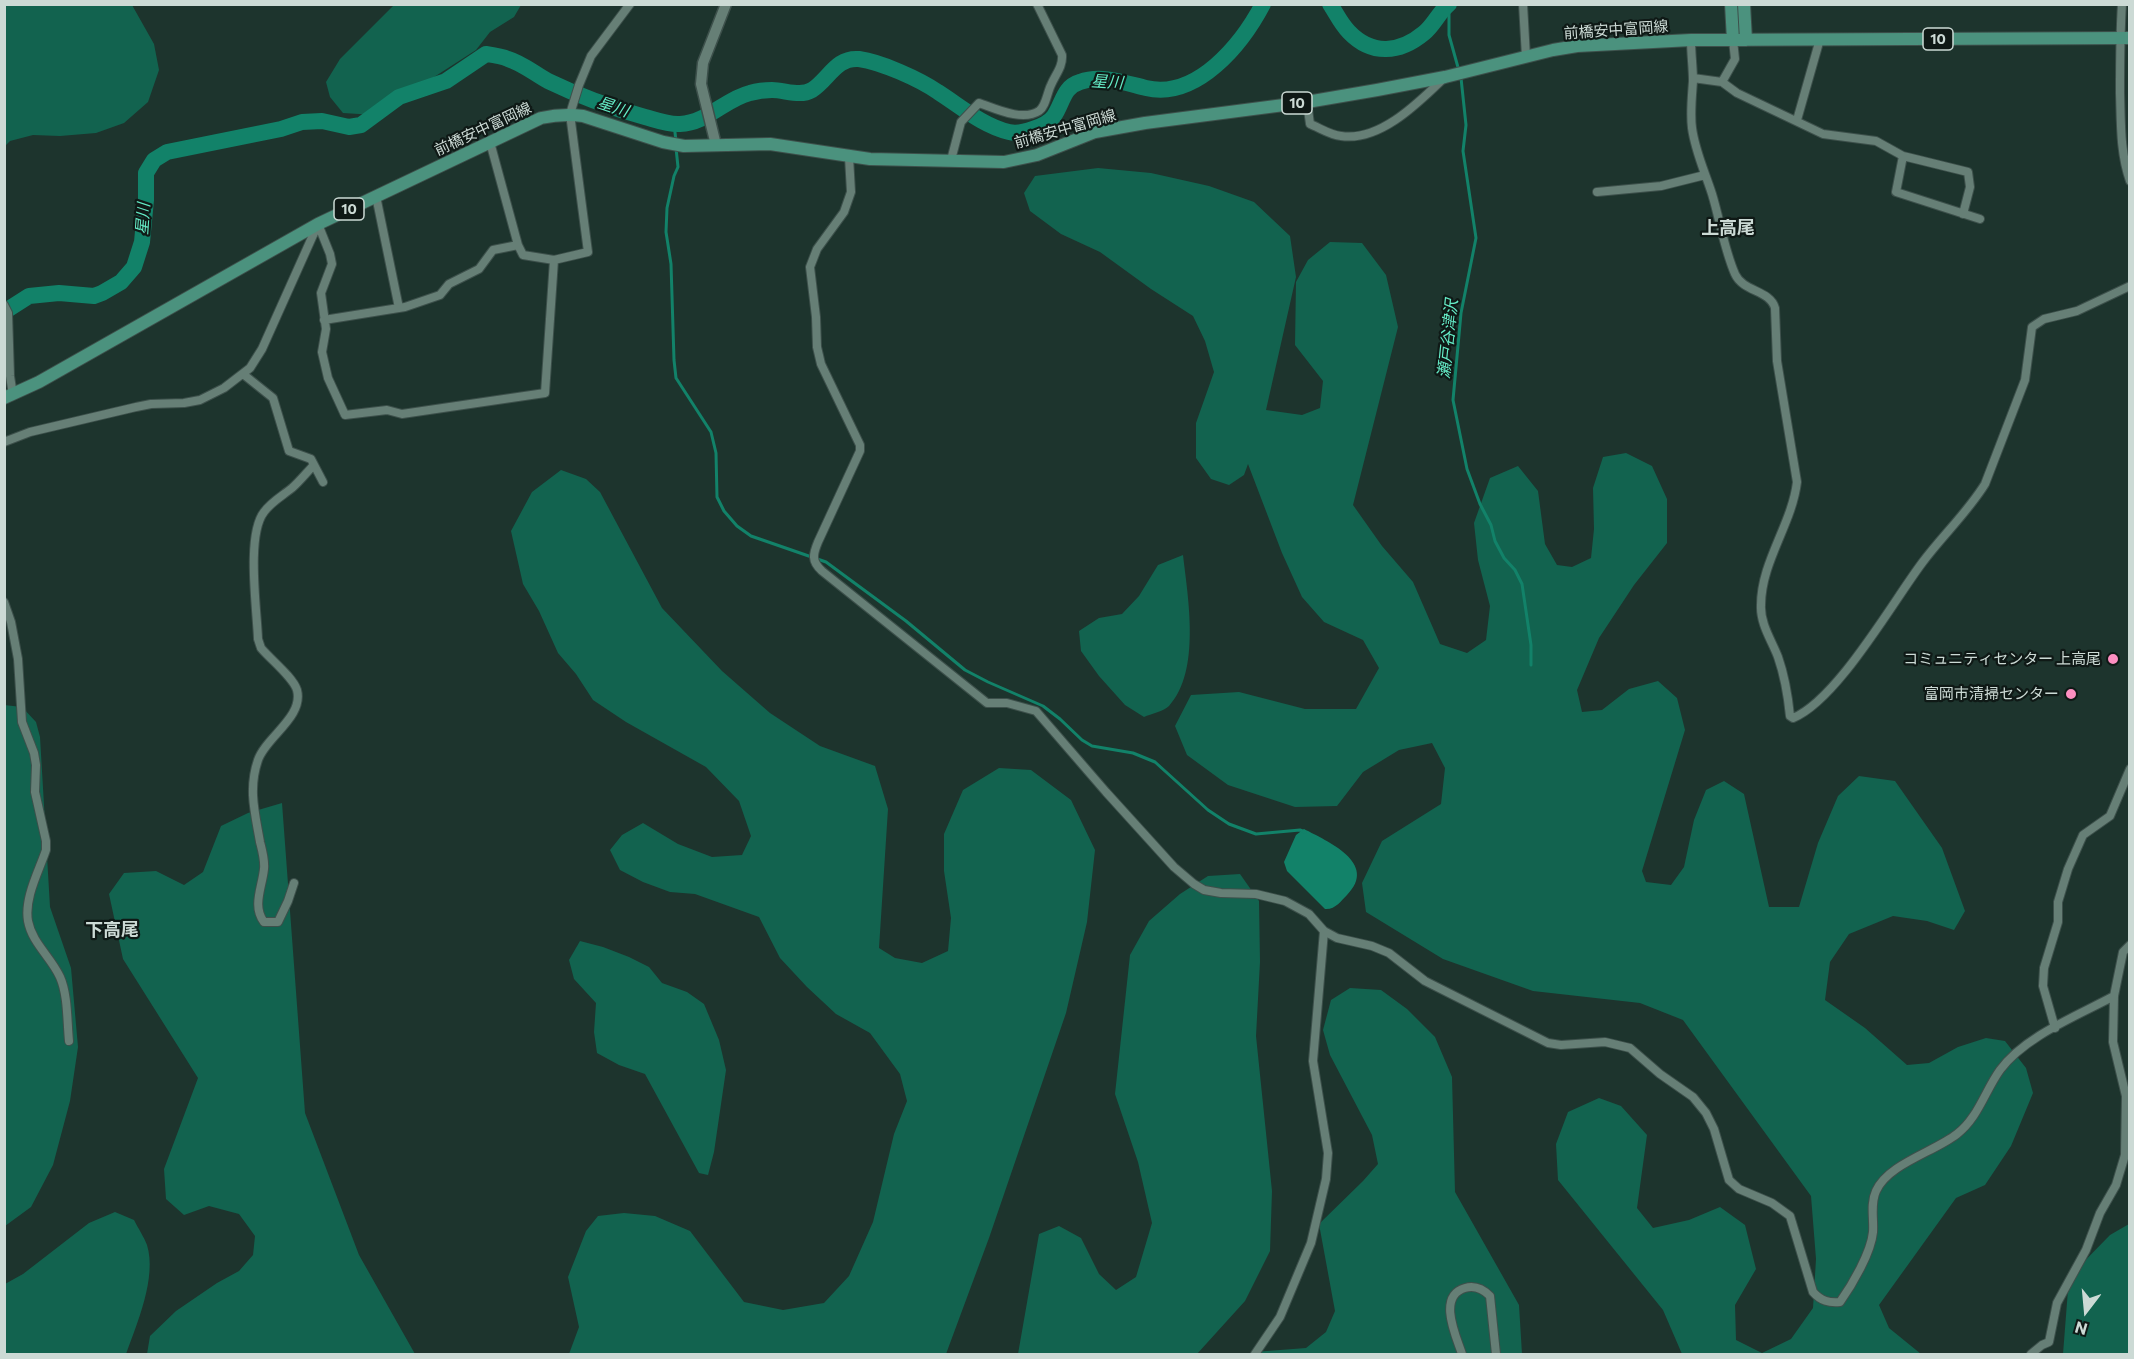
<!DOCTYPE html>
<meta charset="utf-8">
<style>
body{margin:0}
#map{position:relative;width:2134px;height:1359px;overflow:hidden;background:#1d342d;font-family:Commissioner,sans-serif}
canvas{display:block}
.frame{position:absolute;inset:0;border:6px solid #ccdad5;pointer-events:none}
.north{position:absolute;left:2056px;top:1281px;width:60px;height:60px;-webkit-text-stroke:4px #0f1916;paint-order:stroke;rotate:196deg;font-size:16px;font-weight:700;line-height:24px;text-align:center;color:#ccdad5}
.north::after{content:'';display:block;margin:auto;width:21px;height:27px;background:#ccdad5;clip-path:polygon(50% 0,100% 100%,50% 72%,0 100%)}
</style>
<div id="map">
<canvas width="2134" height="1359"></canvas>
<div class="frame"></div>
<div class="north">N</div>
</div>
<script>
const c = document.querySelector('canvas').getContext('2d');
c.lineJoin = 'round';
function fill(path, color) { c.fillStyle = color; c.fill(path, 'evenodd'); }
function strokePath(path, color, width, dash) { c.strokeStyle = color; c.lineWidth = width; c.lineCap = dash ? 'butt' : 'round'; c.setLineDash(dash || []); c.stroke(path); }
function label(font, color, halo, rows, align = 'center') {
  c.font = font + ' Commissioner,"Noto Sans JP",sans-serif'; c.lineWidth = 4.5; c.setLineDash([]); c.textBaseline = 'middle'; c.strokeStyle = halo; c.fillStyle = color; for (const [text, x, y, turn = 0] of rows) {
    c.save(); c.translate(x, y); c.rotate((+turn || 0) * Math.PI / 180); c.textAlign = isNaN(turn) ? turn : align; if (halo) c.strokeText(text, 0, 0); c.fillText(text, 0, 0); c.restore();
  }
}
fill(new Path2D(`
 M5 4 132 5 154 44 159 70 148 102 124 123 96 133 60 136 33 135 10 141 5 146Z
 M394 5V4L521 5 514 17 490 32 476 50 375 115 343 113 330 97 326 82 340 59Z
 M1098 168 1151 173 1209 186 1254 202 1290 236 1296 277 1266 410 1302 415 1320 408 1323 381 1295 345 1296 282 1308 260 1330 242 1362 243 1386 275 1398 327 1353 505 1382 546 1413 582 1440 644 1467 653 1486 640 1490 606 1478 560 1474 523 1490 478 1518 466 1538 491 1545 544 1557 565 1572 567 1591 558 1594 529 1593 488 1603 457 1626 453 1652 466 1667 499V543L1634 585 1599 638 1577 690 1582 712 1602 710 1629 689 1658 681 1677 698 1685 730 1642 871 1646 882 1671 885 1684 867 1694 820 1706 790 1724 781 1744 794 1769 907H1799L1818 843 1838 796 1859 776 1895 781 1942 848 1965 911 1954 930 1927 921 1893 916 1849 934 1830 962 1825 1000 1865 1028 1907 1065 1929 1063 1958 1047 1986 1038 2005 1041 2026 1068 2033 1093 2011 1146 1985 1185 1956 1198 1879 1305 1889 1328 1921 1354H1682L1663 1310 1558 1180 1556 1144 1568 1112 1599 1098 1621 1106 1647 1135 1637 1208 1653 1228 1689 1220 1720 1207 1745 1225 1756 1269 1735 1305 1736 1340 1762 1353 1791 1339 1813 1308 1816 1259 1811 1196 1683 1020 1640 1003 1533 991 1443 959 1366 912 1362 883 1382 841 1441 804 1445 768 1432 743 1399 750 1363 772 1337 806 1295 807 1228 785 1187 755 1175 726 1191 695 1239 692 1305 709H1356L1379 668 1363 640 1324 622 1302 597 1282 553 1248 464 1244 475 1229 485 1211 479 1196 458V423L1214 372 1205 341 1193 316 1151 289 1100 252 1061 234 1030 211 1024 193 1035 176Z
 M561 470 586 479 600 492 662 608 722 671 770 713 820 746 875 766 888 809 879 948 895 958 922 963 948 951 951 918 944 871V834L963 790 999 768 1031 770 1071 800 1095 850 1087 922 1066 1013 989 1238 946 1354H569L579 1327 568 1277 586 1231 598 1216 624 1213 655 1216 690 1231 744 1302 783 1310 824 1303 849 1276 873 1222 894 1134 907 1101 900 1074 870 1033 836 1014 807 987 780 958 759 917 695 894 670 892 643 882 620 870 610 850 622 835 643 823 678 844 712 857 742 855 751 836 739 801 706 767 626 722 593 700 576 674 558 653 539 611 523 584 511 531 532 492Z
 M1183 555C1188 598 1201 671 1169 706 1164 711 1151 714 1144 717L1125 705 1099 676 1081 651 1079 631 1099 618 1122 614 1139 596 1158 565Z
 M4 705 22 707 36 722 40 737 50 907 71 968 78 1047 70 1101 53 1165 31 1207 5 1226Z
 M282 803 305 1113 359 1255 415 1354H147L150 1336 176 1311 217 1283 239 1271 253 1255 255 1236 239 1214 209 1206 184 1215 166 1199 164 1169 198 1078 123 959 109 894 124 873 156 871 184 885 203 872 221 826 248 813Z
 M1240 874 1259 901 1260 962 1256 1036 1272 1191 1270 1251 1245 1301 1197 1354H1018L1039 1234 1059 1226 1081 1238 1099 1274 1116 1290 1136 1277 1152 1223 1138 1162 1115 1094 1130 955 1149 921 1180 894 1208 876Z
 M580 941 603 947 629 957 649 967 662 983 687 992 704 1004 719 1040 726 1070 714 1152 708 1175 699 1173 645 1074 619 1065 597 1053 594 1032 596 1003 574 979 569 960Z
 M1350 988 1381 990 1407 1009 1435 1037 1452 1077 1455 1192 1519 1305 1522 1354H1249L1254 1352 1306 1348 1326 1332 1335 1311 1319 1224 1363 1181 1378 1164 1372 1135 1330 1055 1323 1030 1331 1000Z
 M115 1212 134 1220C138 1228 144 1237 147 1245 157 1277 137 1324 126 1354H5V1284L23 1274 89 1223Z
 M2129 1224V1354H2063L2069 1277 2110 1235Z`), '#12634f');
fill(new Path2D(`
 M1304 829C1327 841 1379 863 1347 895 1341 901 1335 910 1325 909L1287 871 1284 862 1296 835Z`), '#128269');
strokePath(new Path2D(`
 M1449 5V35L1459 71
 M1461 78 1466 125 1463 151 1476 238 1461 313 1453 400 1467 469 1480 504 1491 525 1495 541 1504 558 1515 570 1522 584 1531 645V665
 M674 124 676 141
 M676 148 678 167 674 176 667 208 666 232 671 264 674 360 676 378 711 432 716 453 717 497 724 511 737 526 751 536 826 562 906 621 965 670 988 682 1043 706 1060 719 1082 740 1092 746 1133 753 1155 762 1208 810 1229 824 1256 834 1300 830 1305 832`), '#128269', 3);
strokePath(new Path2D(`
 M1330 4C1336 13 1341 24 1349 32 1372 56 1400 53 1424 33 1434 25 1439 12 1449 4
 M4 312 29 296 59 293 94 296 102 293 121 282 134 267 142 242 146 200V173L154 160 167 152 281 129 302 122 322 121 349 127 361 125 399 97 446 81 486 54C493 55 501 56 508 59 522 63 535 74 548 81 579 96 612 108 645 117 656 120 669 125 680 124 707 123 725 99 750 93 757 91 765 90 772 90 785 90 800 97 812 90 829 79 836 57 859 59 881 62 919 79 938 92 960 106 983 126 1009 132 1021 135 1047 126 1054 116 1063 103 1063 87 1080 82 1101 74 1125 83 1146 88 1197 100 1242 44 1263 4`), '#128269', 16);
const street = new Path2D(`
 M1523 4 1526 57
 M2122 4C2120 34 2120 63 2120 93 2121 124 2120 152 2130 181
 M1691 40C1691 54 1693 68 1693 81 1692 96 1690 113 1692 128 1695 151 1705 172 1712 194 1720 220 1724 249 1735 274 1743 292 1770 290 1775 308L1777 361 1797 482C1792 524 1761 562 1761 605 1760 624 1772 641 1778 657 1785 677 1788 696 1790 716L1793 718C1837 700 1892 603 1922 563 1942 536 1967 513 1985 484L2025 380 2032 327 2044 319 2077 311 2130 286
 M1693 78 1722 82 1737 93 1823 134 1876 141 1903 156 1968 172 1970 187 1963 214
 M1722 82 1735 59 1733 40
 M1307 102 1310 124C1320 128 1330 135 1341 136 1380 142 1419 102 1444 78
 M1797 120 1820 39
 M490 142 518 245 523 255 554 260 588 252 570 114 579 85 591 56 630 4
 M1903 156 1896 192 1980 219
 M849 157 851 192 844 212 817 249 810 267 816 317 817 347 821 364 860 445V451L818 542C813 554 811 561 822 571L987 703H1007L1036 711 1106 792 1174 867 1194 884 1204 890 1221 893 1256 894 1285 901 1309 914 1324 931 1337 938 1372 946 1389 953 1425 981 1548 1043 1561 1045 1605 1042 1630 1048 1660 1074 1693 1097 1706 1113 1714 1129 1729 1180 1739 1189 1772 1203 1790 1216 1813 1292C1821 1301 1829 1303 1840 1302 1852 1285 1871 1253 1873 1232 1874 1219 1870 1204 1876 1191 1888 1164 1934 1152 1957 1134 1978 1118 1985 1091 2000 1070 2025 1036 2077 1016 2114 996
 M951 160 961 122 979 103C994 108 1022 122 1039 111 1046 106 1047 93 1051 85 1055 75 1063 67 1062 55L1037 4
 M1597 192 1661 186 1705 175
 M376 196 399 308
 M4 305 8 313 10 376 13 395
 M324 320 405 307 440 295 449 284 479 269 493 250 518 245
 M243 374 273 398 289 451 311 459 323 482
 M4 442 30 432 136 407 151 404 184 403 200 400 224 388 250 368 262 349 318 224 330 254 332 264 321 293 326 329 322 352 328 378 345 415 387 410 402 414 545 393 554 260
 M4 602 11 622 18 659 22 722 34 753 36 765 35 792 46 841V850C39 871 24 898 28 921 32 943 51 957 60 977 68 995 67 1021 69 1041
 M294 883 288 901 278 922H264C252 906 262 888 264 869 265 860 262 850 260 842 255 813 248 789 258 760 266 737 304 717 297 690 293 677 270 659 261 648L258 639C257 610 246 535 264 512 271 502 282 496 292 488 300 481 307 472 314 465
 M2055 1028 2043 986 2044 968 2058 922V902L2068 869 2083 835 2110 816 2130 769
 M1255 1354 1280 1317 1311 1243 1326 1179 1328 1153 1313 1061 1324 931
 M1462 1354C1456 1336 1437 1296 1465 1288 1475 1285 1483 1289 1490 1296L1496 1354
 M2031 1354 2042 1345 2049 1342 2057 1303 2086 1250 2100 1213 2116 1185 2125 1155 2126 1096 2113 1042 2114 996 2123 952 2130 945`);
const secondary = new Path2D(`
 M716 145 701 84 703 63 726 4`);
const primary = new Path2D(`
 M1731 4 1733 40
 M1744 4 1746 40
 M4 398 39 382 318 224 541 118C555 115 568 114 583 116L663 142 684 146 770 144 870 159 1004 162 1037 155 1095 132 1145 123 1307 102 1377 90 1445 77 1553 50 1577 46 1691 40 2130 38`);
strokePath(street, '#3d504b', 10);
strokePath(secondary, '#3d504b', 13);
strokePath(primary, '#3d504b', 14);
strokePath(street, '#667f76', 8);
strokePath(secondary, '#667f76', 10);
strokePath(primary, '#4b927e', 12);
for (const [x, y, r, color] of [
 [2113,659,6,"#fd8fc1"],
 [2071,694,6,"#fd8fc1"]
]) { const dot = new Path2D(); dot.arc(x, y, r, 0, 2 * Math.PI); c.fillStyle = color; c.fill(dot); strokePath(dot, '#0f1916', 2); }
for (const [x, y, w] of [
 [1938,39,30],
 [1297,103,30],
 [349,209,30]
]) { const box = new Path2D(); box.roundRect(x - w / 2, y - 11, w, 22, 4.5); c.fillStyle = '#0f1916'; c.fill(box); strokePath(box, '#ccdad5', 1.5); }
label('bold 14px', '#ccdad5', null, [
 ["10",1938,39],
 ["10",1297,103],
 ["10",349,209]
]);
label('15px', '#ccdad5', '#0f1916', [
 ["前橋安中富岡線",1616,30,-4],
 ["前橋安中富岡線",483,129,-25],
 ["前橋安中富岡線",1065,129,-16]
]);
label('15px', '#ccdad5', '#0f1916', [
 ["コミュニティセンター 上高尾",2101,659],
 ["富岡市清掃センター",2059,694]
], 'right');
label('italic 16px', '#65ecc7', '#0f1916', [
 ["星川",1107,82,4],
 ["星川",613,107,18],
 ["星川",143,219,-86],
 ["瀬戸谷津沢",1448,339,-84]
]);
label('bold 18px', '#ccdad5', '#0f1916', [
 ["上高尾",1728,228],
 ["下高尾",112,930]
]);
</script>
